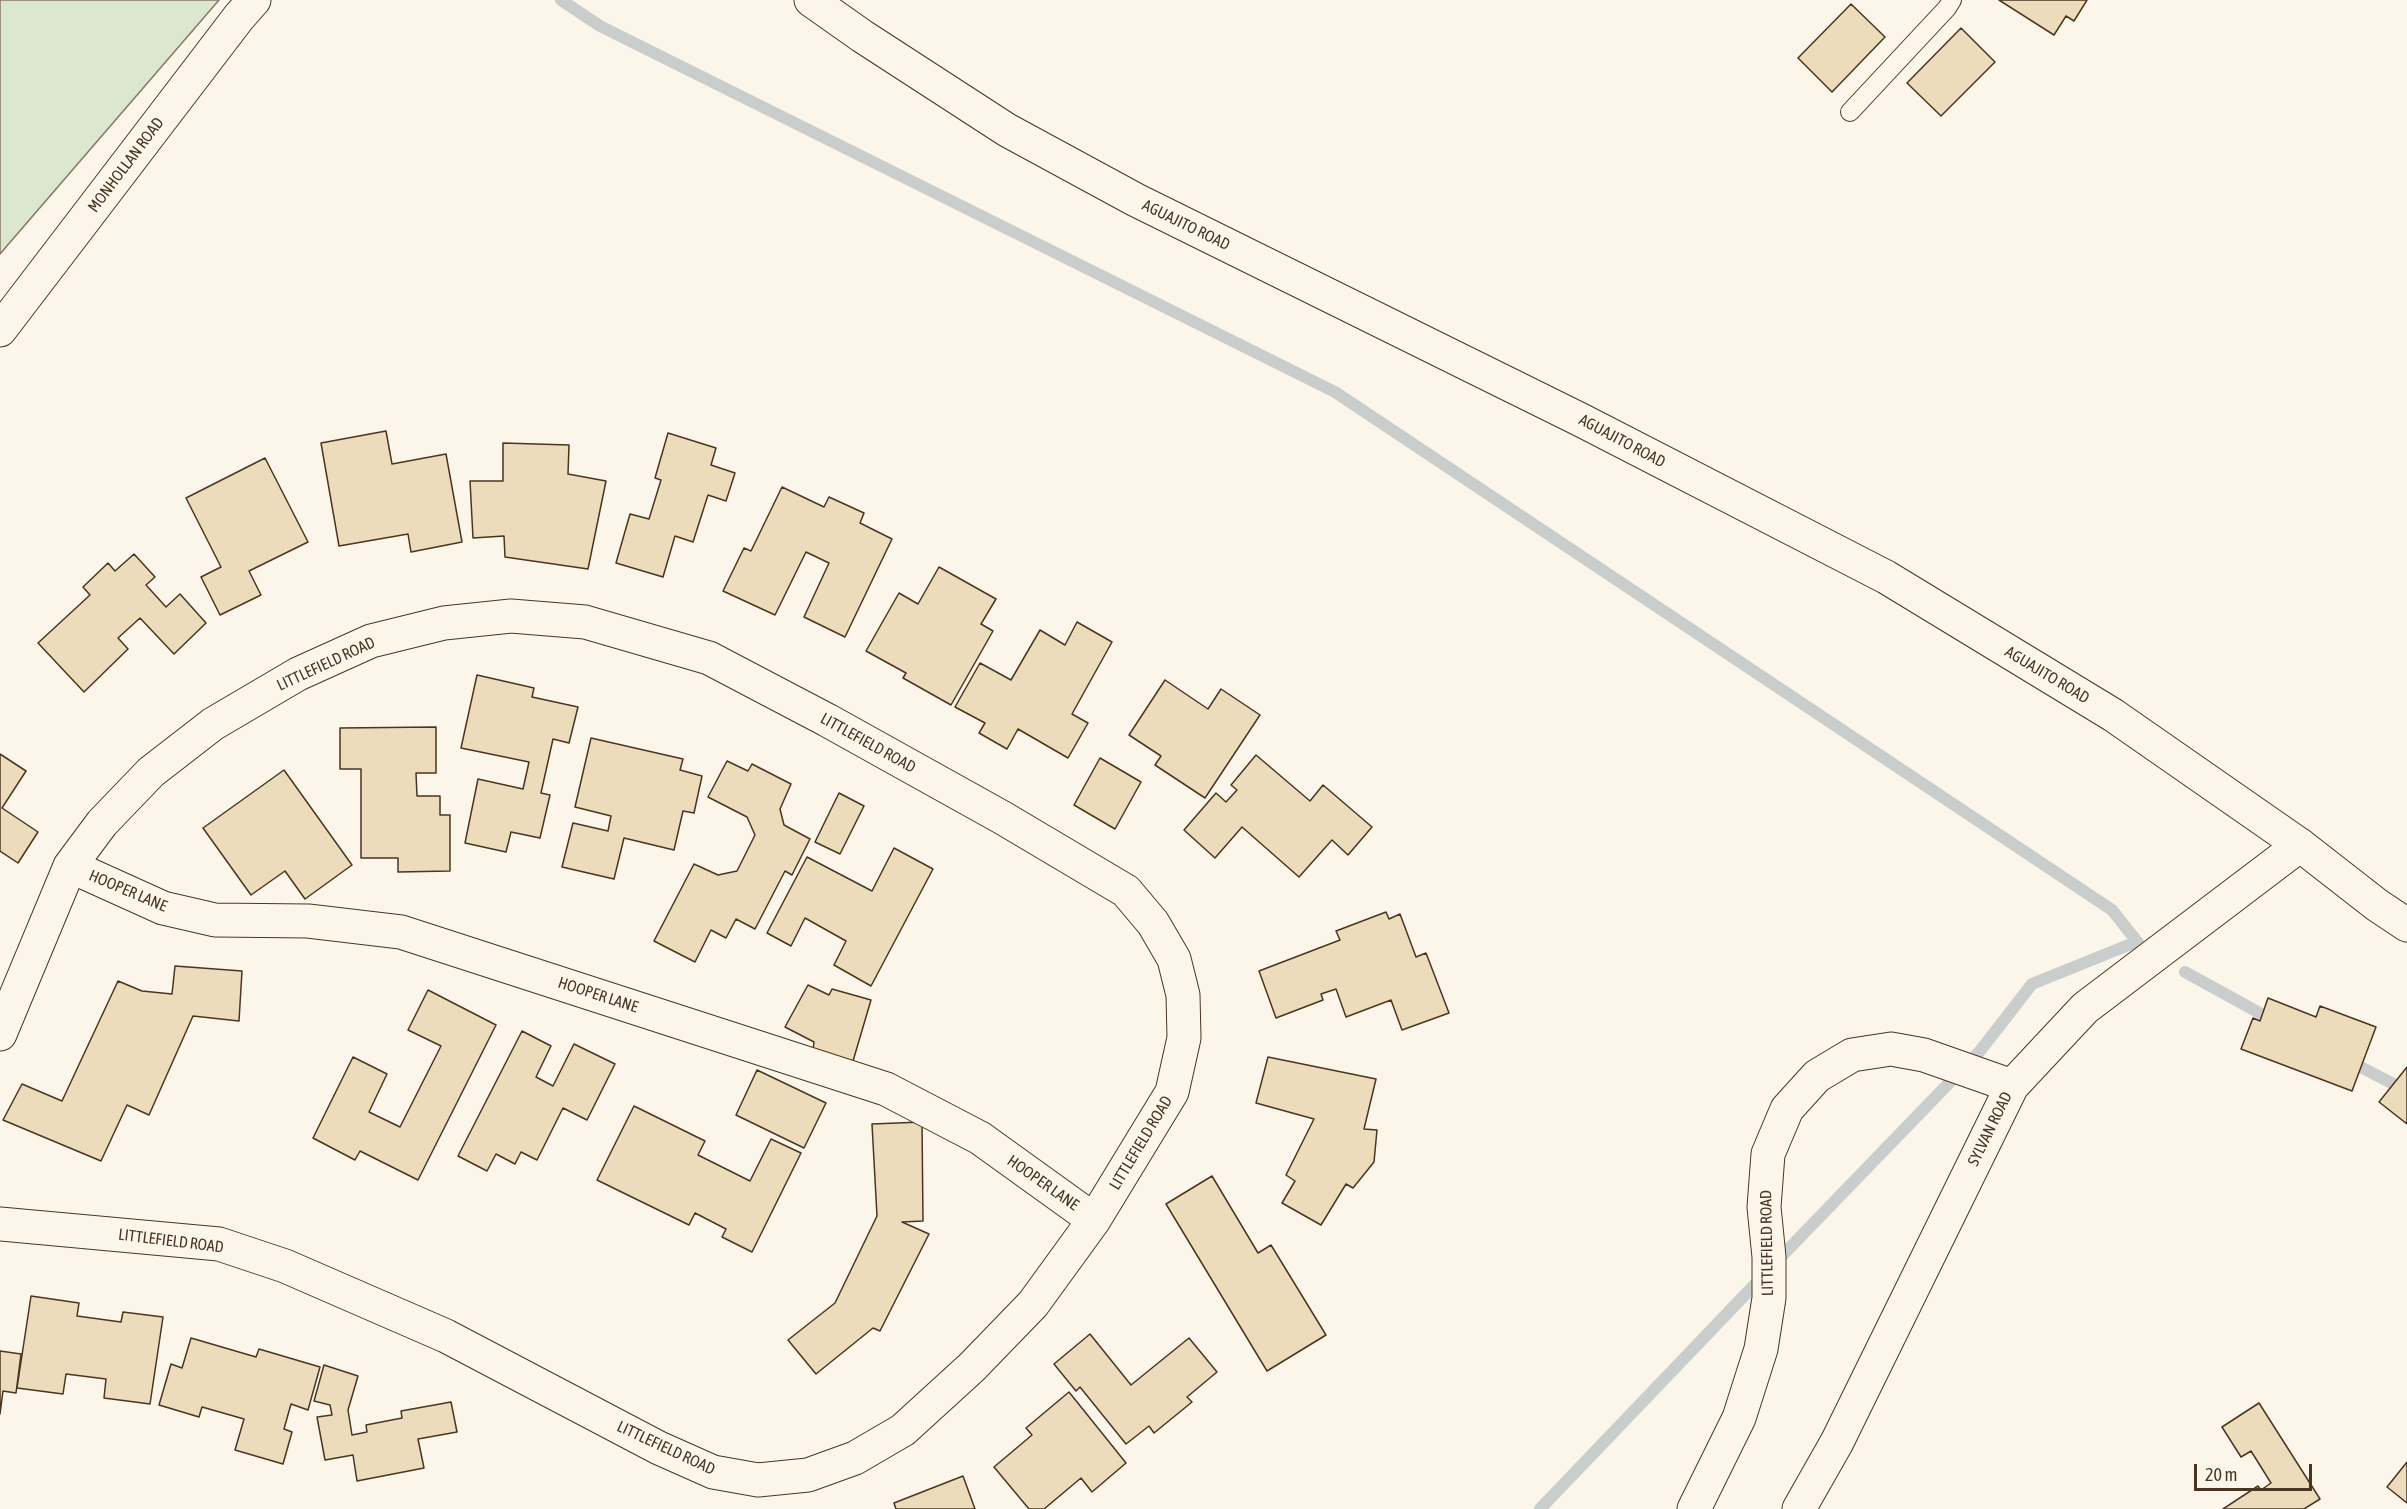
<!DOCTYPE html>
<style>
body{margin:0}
#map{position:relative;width:2407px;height:1509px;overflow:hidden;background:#fbf6e9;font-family:"Asap Condensed",sans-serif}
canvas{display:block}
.scale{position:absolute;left:2194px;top:1464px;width:118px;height:27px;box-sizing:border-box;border:3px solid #4a3520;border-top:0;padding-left:8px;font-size:18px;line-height:21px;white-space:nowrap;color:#4a3520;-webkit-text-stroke:4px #fbf6e9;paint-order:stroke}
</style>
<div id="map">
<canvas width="2407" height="1509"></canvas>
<div class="scale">20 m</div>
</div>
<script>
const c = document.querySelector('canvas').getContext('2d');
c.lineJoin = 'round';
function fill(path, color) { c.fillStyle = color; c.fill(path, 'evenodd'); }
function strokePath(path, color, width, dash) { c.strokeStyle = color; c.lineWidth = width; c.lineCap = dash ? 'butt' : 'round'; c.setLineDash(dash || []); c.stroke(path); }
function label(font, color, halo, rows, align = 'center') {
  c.font = font + ' "Asap Condensed",sans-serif'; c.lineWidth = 4.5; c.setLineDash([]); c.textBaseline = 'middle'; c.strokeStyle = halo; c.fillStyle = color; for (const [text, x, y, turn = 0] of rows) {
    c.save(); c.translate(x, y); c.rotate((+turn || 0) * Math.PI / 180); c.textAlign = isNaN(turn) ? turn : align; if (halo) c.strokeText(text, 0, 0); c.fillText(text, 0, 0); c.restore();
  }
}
const green = new Path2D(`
 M0 0H219L0 254Z`);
fill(green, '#dce7d0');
strokePath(green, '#887966', 1.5);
strokePath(new Path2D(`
 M561 0 600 26 1335 392 2112 910 2139 944
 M2185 972 2276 1022
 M2347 1060 2407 1091
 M1775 1263 1980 1051 2032 984 2136 942
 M1540 1509 1763 1276`), '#c9cecd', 12);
const building = new Path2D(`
 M1999 0H2087L2074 21 2066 16 2054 35Z
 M1851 4 1885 37 1832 92 1798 58Z
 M1961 28 1995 62 1941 116 1907 83Z
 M386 431 392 464 446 454 462 542 411 552 408 534 339 546 321 443Z
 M668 433 716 448 711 465 735 473 726 501 708 495 693 542 675 536 663 577 616 563 630 514 649 519 661 480 655 478Z
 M503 443 569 445 568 474 606 481 588 569 505 557 504 536 473 538 470 481H503Z
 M265 458 308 542 249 571 261 595 220 615 201 577 221 567 186 498Z
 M782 487 824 507 829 497 864 513 860 523 892 539 845 637 804 617 829 563 806 552 775 615 723 591 744 548 751 551Z
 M134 554 155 577 146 585 166 607 180 594 206 623 174 654 140 618 118 638 128 649 84 692 38 643 90 595 83 587 108 563 115 571Z
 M939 567 996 599 981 624 993 631 951 705 903 678 906 673 866 651 899 593 918 604Z
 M1077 622 1112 642 1072 714 1088 723 1068 758 1018 729 1007 749 979 733 985 723 955 707 980 663 1011 680 1040 630 1065 645Z
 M477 675 534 688 532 697 578 707 569 743 553 739 541 793 550 795 540 838 511 832 506 852 465 843 478 779 523 789 529 762 461 748Z
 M1165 680 1208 709 1221 689 1260 715 1205 798 1155 765 1161 756 1129 735Z
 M436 727V773H416L417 796H440V815H450V871L398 872V858H361V769H340V728Z
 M591 738 683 759 680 770 702 776 694 813 683 811 674 850 624 838 614 879 562 867 573 823 608 831 611 816 575 807Z
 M0 754 26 771 2 808 38 832 18 863 0 851Z
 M1256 755 1310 801 1323 785 1372 827 1348 855 1332 840 1299 877 1242 827 1215 858 1184 830 1216 793 1226 802 1237 790 1231 785Z
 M1100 758 1141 782 1115 829 1074 805Z
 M727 761 748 771 752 764 791 784 780 809 784 825 810 839 792 875 785 871 755 929 736 919 726 938 711 930 695 962 654 941 694 864 718 875 737 871 755 835 747 817 708 797Z
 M284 770 352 865 305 899 285 871 251 895 203 828Z
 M839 793 864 806 840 854 815 842Z
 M894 848 933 869 871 986 834 965 846 941 805 918 791 946 767 933 807 857 872 891Z
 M1386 912 1389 919 1400 914 1416 957 1426 953 1449 1013 1402 1030 1391 1000 1346 1017 1336 989 1321 994 1323 1000 1276 1018 1259 971 1340 940 1336 931Z
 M175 966 242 971 239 1021 193 1016 149 1115 127 1105 101 1161 3 1120 22 1084 62 1101 118 981 142 991 172 994Z
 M808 985 829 995 832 989 871 1000 853 1061 813 1050 814 1042 785 1027Z
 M428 990 496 1025 418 1180 360 1151 355 1160 313 1138 353 1057 387 1074 369 1112 400 1127 441 1046 408 1030Z
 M2268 998 2316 1017 2320 1006 2376 1027 2352 1091 2241 1049 2253 1018 2260 1021Z
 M522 1031 551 1046 536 1077 553 1086 574 1044 615 1064 587 1120 563 1108 537 1160 521 1152 515 1164 496 1154 487 1171 458 1156Z
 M1268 1057 1376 1079 1364 1129 1377 1130 1374 1162 1353 1188 1346 1184 1321 1225 1282 1203 1295 1181 1286 1175 1314 1119 1256 1103Z
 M2407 1067V1124L2379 1102Z
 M757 1070 826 1103 804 1148 736 1115Z
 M634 1106 705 1141 698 1155 750 1181 771 1139 801 1153 752 1252 722 1237 726 1229 695 1213 689 1225 597 1180Z
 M922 1122 923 1221 902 1222 929 1234 880 1331 873 1328 816 1374 788 1340 835 1303 877 1216 872 1124Z
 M1212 1176 1258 1253 1271 1245 1326 1335 1267 1371 1166 1204Z
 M31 1296 79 1303 77 1316 121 1322 123 1312 163 1317 150 1404 104 1398 106 1379 66 1374 63 1394 17 1388Z
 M1090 1334 1131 1385 1189 1338 1217 1372 1187 1397 1192 1402 1154 1433 1149 1426 1126 1444 1080 1387 1076 1391 1054 1364Z
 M191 1338 256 1357 259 1349 320 1367 308 1410 291 1404 284 1429 292 1432 283 1464 235 1450 244 1419 202 1407 199 1417 159 1405 171 1364 182 1368Z
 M0 1351 21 1354 16 1393 3 1391 0 1414Z
 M324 1365 358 1376 348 1410 352 1435 367 1432 366 1425 402 1418 401 1411 451 1402 457 1432 418 1439 424 1468 357 1481 353 1455 325 1460 317 1417 332 1415 330 1405 314 1401Z
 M1069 1392 1126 1463 1092 1492 1081 1478 1044 1509H1029L994 1467 1032 1435 1026 1428Z
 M2259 1403 2320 1499 2304 1509H2223L2258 1486 2261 1490 2271 1483 2251 1451 2241 1457 2222 1427Z
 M2407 1462V1503L2387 1487Z
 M963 1476 975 1509H896L894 1503Z`);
fill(building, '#ecdcbc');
strokePath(building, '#4a3520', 1.5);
const lane = new Path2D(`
 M1850 112 1947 8 1952 0`);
const street = new Path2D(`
 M70 866 163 908 215 920 308 921 401 932 886 1089 980 1138 1094 1220
 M0 1034 70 866 102 823 151 772 213 724 298 674 371 641 444 623 511 616 585 622 709 658 827 720 1003 818 1126 891 1153 923 1174 959 1183 995 1184 1038 1172 1092 1094 1220 1033 1304 972 1367 903 1430 855 1458 808 1475 758 1480 713 1472 659 1448 446 1336 285 1266 219 1244 0 1224
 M1694 1509 1739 1418 1761 1349 1769 1298V1257L1764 1207 1768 1154 1787 1109 1817 1076 1852 1055 1891 1049 1924 1055 2012 1086
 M1799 1509 1837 1442 2012 1086 2085 1008 2300 845`);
const secondary = new Path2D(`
 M811 0 862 36 1007 130 1136 200 1581 420 1886 577 2113 715 2300 845 2377 905 2407 925
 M0 330 239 17 254 0`);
strokePath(lane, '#4a3520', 20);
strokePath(street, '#4a3520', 35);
strokePath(secondary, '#4a3520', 35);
strokePath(lane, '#fbf6e9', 18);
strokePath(street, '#fbf6e9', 33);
strokePath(secondary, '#fbf6e9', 33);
label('16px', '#4a3520', '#fbf6e9', [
 ["MONHOLLAN ROAD",126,165,-53],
 ["AGUAJITO ROAD",1186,225,26],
 ["AGUAJITO ROAD",1622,441,28],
 ["LITTLEFIELD ROAD",326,664,-25],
 ["AGUAJITO ROAD",2047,675,31],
 ["LITTLEFIELD ROAD",868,743,29],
 ["HOOPER LANE",128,891,23],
 ["HOOPER LANE",598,995,18],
 ["SYLVAN ROAD",1990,1129,-64],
 ["LITTLEFIELD ROAD",1141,1143,-59],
 ["HOOPER LANE",1043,1183,35],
 ["LITTLEFIELD ROAD",171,1241,7],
 ["LITTLEFIELD ROAD",1767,1243,-91],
 ["LITTLEFIELD ROAD",666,1448,25]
]);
</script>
